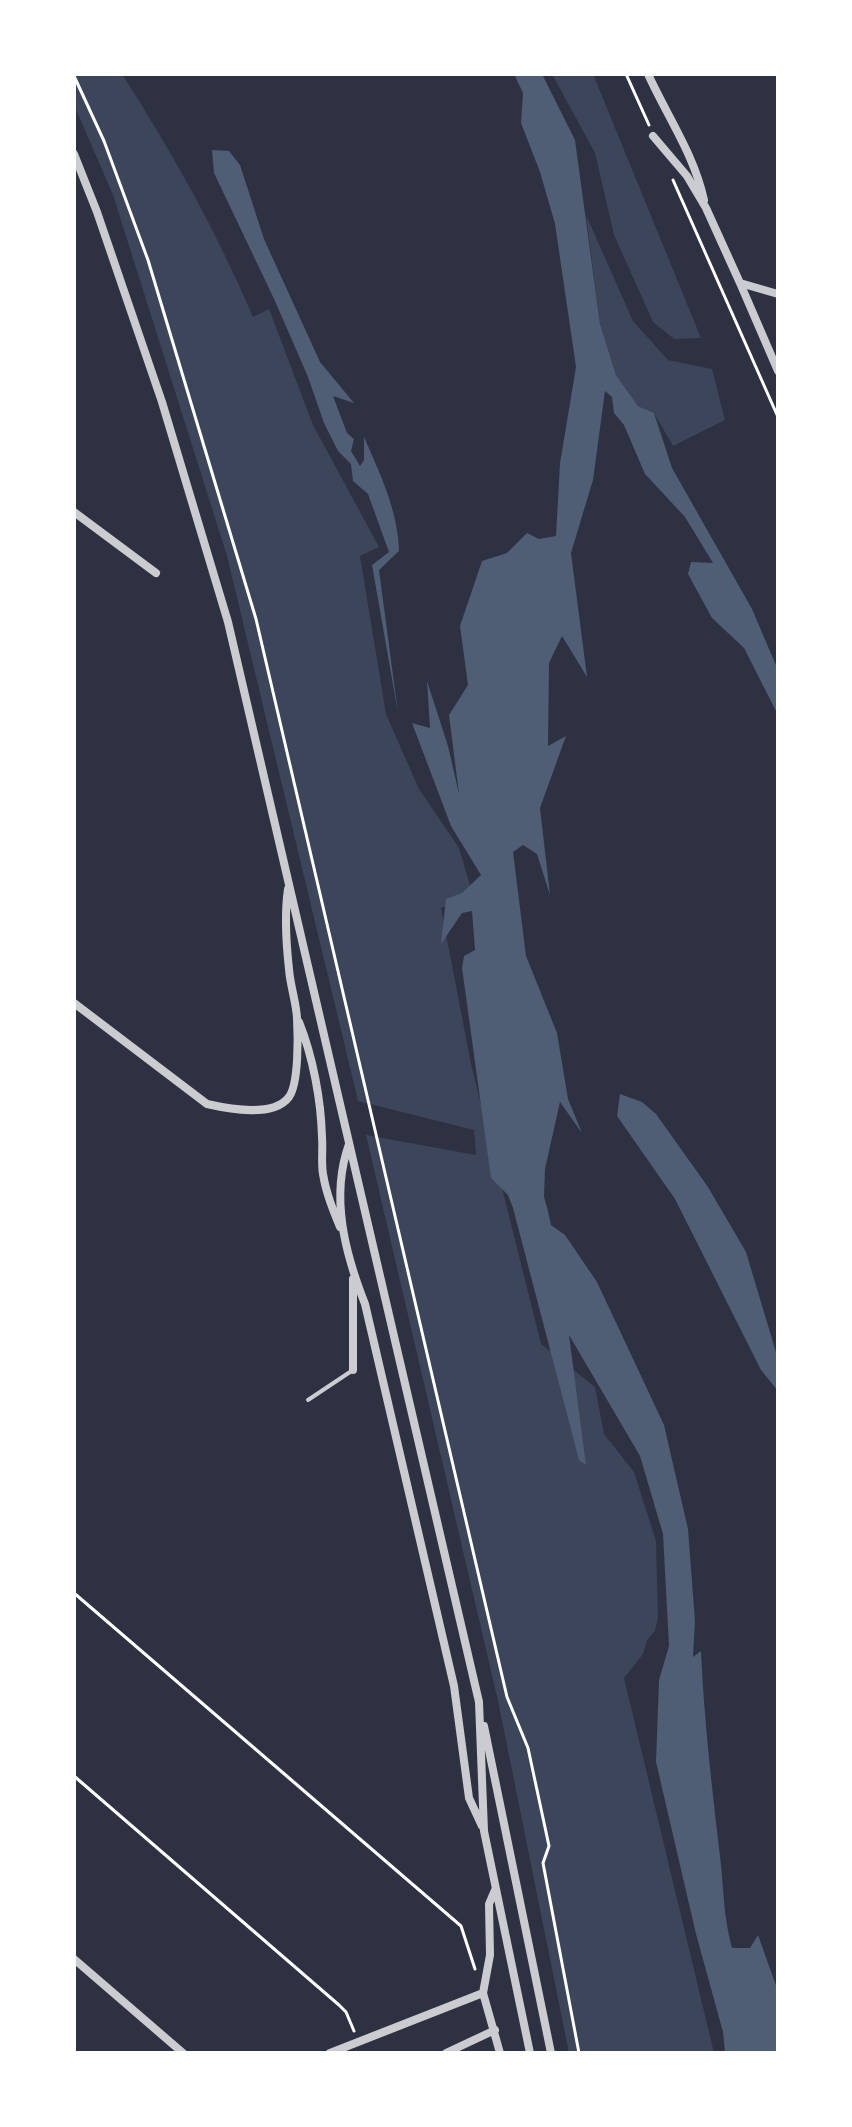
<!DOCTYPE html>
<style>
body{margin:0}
#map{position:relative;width:852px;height:2127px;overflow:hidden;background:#2d3142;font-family:Raleway,sans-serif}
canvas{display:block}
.frame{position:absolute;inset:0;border:76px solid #fff;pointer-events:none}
</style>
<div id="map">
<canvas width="852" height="2127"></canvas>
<div class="frame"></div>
</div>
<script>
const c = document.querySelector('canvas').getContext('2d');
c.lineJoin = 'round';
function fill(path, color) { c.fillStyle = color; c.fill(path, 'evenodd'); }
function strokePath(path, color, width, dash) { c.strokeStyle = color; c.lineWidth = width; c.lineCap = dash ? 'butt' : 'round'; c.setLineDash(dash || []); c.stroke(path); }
fill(new Path2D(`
 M74 74H122C172 152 217 232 253 317L269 309 313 425 379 547 360 556 386 714 419 789 459 848 473 895 441 908 471 1064 541 1344 595 1387 604 1434 634 1472 656 1541 658 1618 655 1631 647 1640 643 1654 624 1678 714 2053H569L498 1701 366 1135 476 1155 474 1130 358 1101 227 556 113 195 74 105Z
 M552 74H593L701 338 674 339 653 322 614 235 595 153Z
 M586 215 633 321 668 360 712 369 725 420 673 446 654 413 638 406 616 375 600 324Z`), '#3c4559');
fill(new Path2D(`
 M514 74H542L575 140 600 324 616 375 638 406 654 413 672 468 752 609 778 670V767L776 751 778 715 744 648 712 618 688 574 691 562 713 563 685 517 645 474 624 425 614 413 612 397 605 391 593 480 571 553 587 677 562 636 549 663 548 746 566 736 540 808 550 895 537 854 523 845 513 852 526 956 557 1033 568 1099 582 1133 560 1102 545 1169 544 1197 548 1211 551 1225 565 1235 597 1282 664 1425 688 1529 695 1621 693 1657 701 1651C704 1720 712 1788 720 1856 724 1889 723 1915 732 1948H750L758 1935 778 1991V2053H725L723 2032 696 1934 656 1762 659 1680 669 1646 663 1534 640 1456 569 1335 586 1465 579 1460 513 1208 508 1195 491 1178 462 968 464 956 475 950 472 911 462 913 441 944 446 899 462 893 481 875 451 826 412 723 430 728 427 681 448 746 459 794 449 715 468 685 460 626 482 561 507 553 527 533 539 539 556 536 560 463 576 367 555 224 540 172 521 123 523 93Z
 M212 150 229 151 240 165 264 239 320 362 354 403 333 396 347 433 354 439 351 451 360 466 364 460V437C380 474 398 510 399 551L379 570 398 713 372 565 389 552 368 494 353 481 351 464 338 451 324 423 308 377 275 301 214 173Z
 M620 1094 642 1102 656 1114 708 1187 746 1252 778 1359V1391L761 1370 675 1199 617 1116Z`), '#4f5d75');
strokePath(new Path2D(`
 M626 74 649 125
 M74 76 104 141 148 260 256 619 507 1697 528 1748 549 1846 543 1863 579 2053
 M673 180 778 417
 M74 1593 461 1926 475 1969
 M74 1776 339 2005 346 2012 354 2031`), '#fff', 3);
strokePath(new Path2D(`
 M308 1400 353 1370`), '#caccd0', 4);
strokePath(new Path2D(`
 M648 74C667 116 694 154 704 200
 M653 136 687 176 706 208 740 283 778 294
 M74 154 97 212 162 402 228 622 479 1702 484 1831 530 2053
 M740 283 778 371
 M74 512 156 573
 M74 1003 207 1104C229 1109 273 1118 289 1097 299 1083 298 1035 297 1018 296 1001 290 985 289 969 286 942 284 916 288 889
 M299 1022C313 1057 321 1100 322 1137 323 1149 321 1162 323 1174 326 1193 333 1210 340 1227
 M349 1144C330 1197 345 1253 365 1304L454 1686 469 1798 482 1826
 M353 1370V1279
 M484 1726 551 2053
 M495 1890 489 1904 490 1955 483 1993 500 2053
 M74 1959 183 2053
 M330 2053 483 1993
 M446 2053 495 2030`), '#caccd0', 8);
</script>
